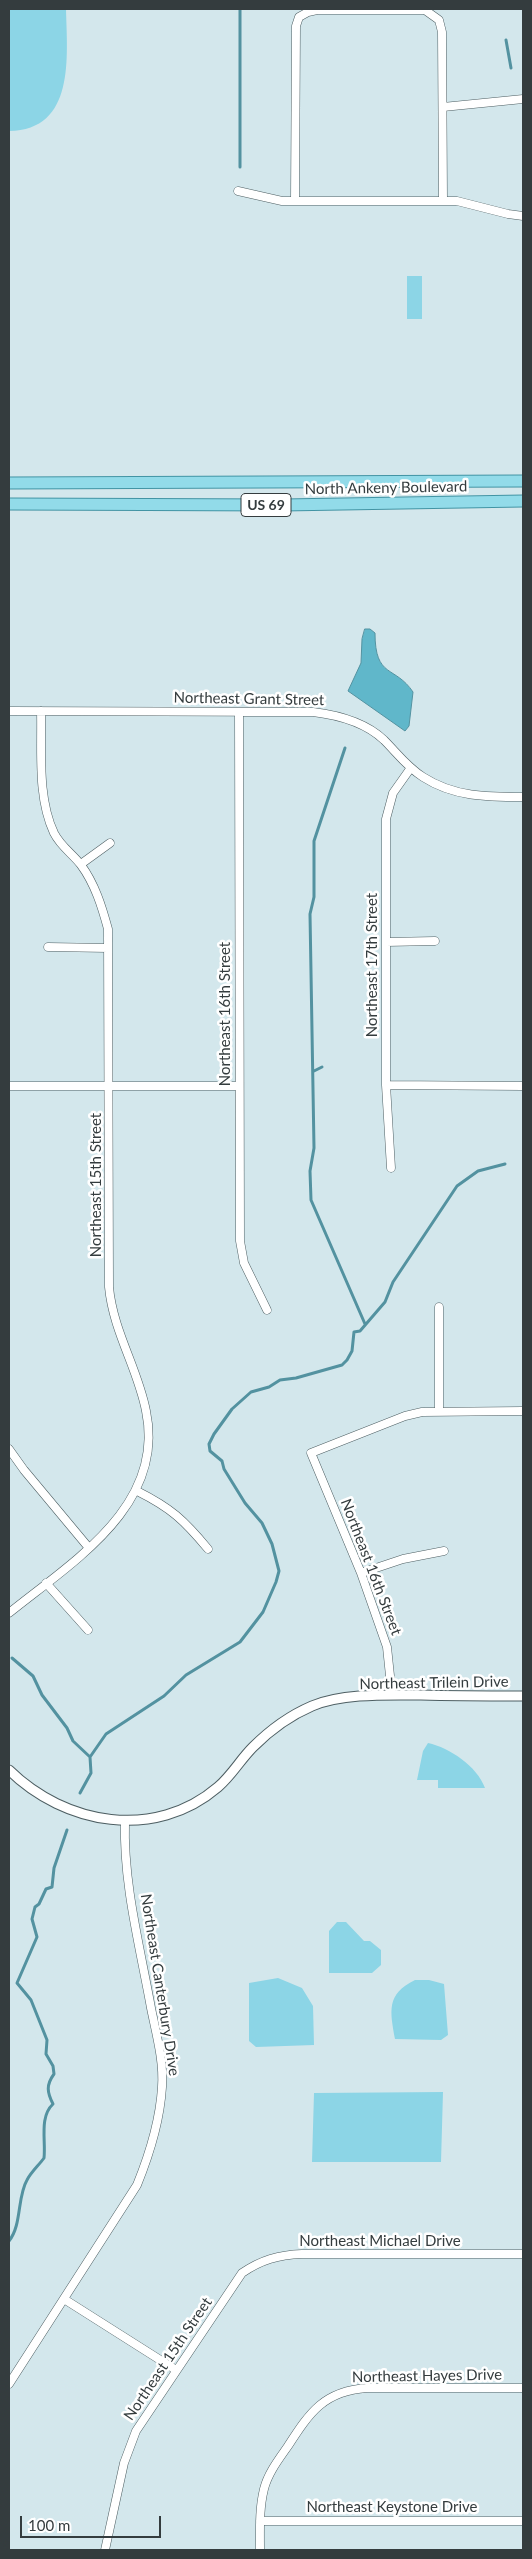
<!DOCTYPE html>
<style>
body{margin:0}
#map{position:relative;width:532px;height:2559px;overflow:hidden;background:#d3e7ec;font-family:Lato,sans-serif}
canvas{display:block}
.frame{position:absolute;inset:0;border:10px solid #343c3e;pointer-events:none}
.scale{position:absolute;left:20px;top:2516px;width:141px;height:22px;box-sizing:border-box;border:2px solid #343c3e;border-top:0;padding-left:6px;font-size:15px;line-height:18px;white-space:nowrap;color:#343c3e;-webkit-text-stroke:4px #fff;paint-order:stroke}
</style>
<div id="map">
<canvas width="532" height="2559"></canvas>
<div class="frame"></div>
<div class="scale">100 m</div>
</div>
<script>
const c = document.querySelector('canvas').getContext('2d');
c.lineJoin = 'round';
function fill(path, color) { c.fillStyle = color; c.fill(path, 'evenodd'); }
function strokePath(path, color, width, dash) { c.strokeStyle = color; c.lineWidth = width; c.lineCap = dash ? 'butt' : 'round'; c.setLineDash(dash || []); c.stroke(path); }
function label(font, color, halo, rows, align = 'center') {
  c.font = font + ' Lato,sans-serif'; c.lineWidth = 5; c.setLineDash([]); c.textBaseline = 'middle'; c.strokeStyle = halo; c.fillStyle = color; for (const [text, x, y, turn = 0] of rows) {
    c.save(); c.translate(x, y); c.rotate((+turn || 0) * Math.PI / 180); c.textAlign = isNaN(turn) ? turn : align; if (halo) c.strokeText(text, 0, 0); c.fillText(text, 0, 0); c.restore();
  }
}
fill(new Path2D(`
 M9 9H66C67 56 76 130 9 131Z
 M407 276H422V319H407Z
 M428 1743C450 1748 477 1766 485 1788H438V1780H417L423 1751Z
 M337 1922H346L364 1941H370L381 1950V1965L372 1973H329V1931Z
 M278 1978 302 1988 313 2006 314 2045 256 2047 249 2041V1983Z
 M415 1980H429L444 1984 448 2035 441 2040 395 2039C390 2011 386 1994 415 1980Z
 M443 2092 441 2162H312L314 2093Z`), '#8cd5e6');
const water = new Path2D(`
 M365 629H370L375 633C375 679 395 665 413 692L409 726 405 731 348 691 361 663 362 639Z`);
fill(water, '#60b7ca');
strokePath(water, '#5392a0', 1);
strokePath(new Path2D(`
 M506 40 511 68
 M240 167V9
 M345 748 314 841V897L310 914 314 1148 310 1171 311 1200 365 1324
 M314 1071 322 1067
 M12 1658 33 1676 42 1695 67 1728 73 1741 90 1757
 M80 1793 91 1773 90 1757 106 1734 164 1696 186 1675 240 1642 263 1612 276 1582 279 1571 272 1544 262 1523 245 1503 224 1469 222 1461 210 1451 209 1444 214 1434 232 1409 251 1392 269 1387 280 1380 296 1378 342 1365 347 1360 352 1351 354 1332 360 1331 385 1302 393 1282 457 1186 478 1171 505 1164
 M9 2241C22 2225 17 2197 27 2180 31 2172 39 2165 44 2158 46 2141 39 2117 53 2104 47 2092 46 2085 54 2074L53 2066 46 2054 47 2040 31 2000 17 1983 37 1937 32 1919 35 1907 39 1904 46 1889 52 1887 54 1868 67 1830`), '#5392a0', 3);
const minor = new Path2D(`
 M443 107 523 99
 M238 191 282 201H457L508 214 523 216
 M295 201 296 26 299 17 308 12 317 10H425L439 20 442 32 443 201
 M9 711 313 712C338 715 365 722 384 740 397 753 407 767 423 777 454 797 487 797 523 797
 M239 712 240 1241 244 1263 267 1310
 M81 864 110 843
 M386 942 435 941
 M48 947 108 948
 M386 1085 523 1086
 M9 1086H238
 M391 1168 386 1085V819L393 793 410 769
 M439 1410V1307
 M9 1449 24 1470 89 1548
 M137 1491C171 1508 184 1520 208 1549
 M361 1573 403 1559 444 1551
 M46 1583 88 1630
 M9 1613C72 1562 166 1506 146 1411 138 1369 113 1331 109 1287L108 929C102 907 95 884 81 865 73 854 61 847 54 833 37 797 42 751 41 711
 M392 1695 387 1647 361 1573 311 1453 405 1416 422 1412 523 1411
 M64 2299 176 2370
 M9 2384 137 2185C150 2153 160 2121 162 2087 164 2061 156 2033 151 2008 140 1947 123 1883 125 1821
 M260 2521H523
 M105 2550 124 2463 136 2431 242 2273C261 2260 278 2255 302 2254H523
 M260 2550C260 2530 259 2509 264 2489 268 2473 279 2459 288 2446 310 2412 324 2391 367 2388H523`);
const tertiary = new Path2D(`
 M9 1770C65 1825 155 1841 218 1787 232 1775 240 1760 253 1747 269 1731 291 1715 312 1706 343 1693 388 1695 421 1695 455 1696 489 1696 523 1696`);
const primary = new Path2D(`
 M9 483 523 481
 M9 504 283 505 523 501`);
strokePath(minor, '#4d5e62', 9);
strokePath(tertiary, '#4d5e62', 11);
strokePath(primary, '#4294a4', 13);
strokePath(minor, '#fff', 8);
strokePath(tertiary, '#fff', 9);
strokePath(primary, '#92dbe9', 11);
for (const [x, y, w] of [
 [266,505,50]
]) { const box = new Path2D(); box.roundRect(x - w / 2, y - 11.5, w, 23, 4); c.fillStyle = '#fff'; c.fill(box); strokePath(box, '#343c3e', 1); }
label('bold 14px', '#343c3e', null, [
 ["US 69",266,505]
]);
label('15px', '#343c3e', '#fff', [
 ["North Ankeny Boulevard",386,488,-1],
 ["Northeast Grant Street",249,699,1],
 ["Northeast 17th Street",372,965,-90],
 ["Northeast 16th Street",225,1014,-90],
 ["Northeast 15th Street",96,1185,-90],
 ["Northeast 16th Street",371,1567,69],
 ["Northeast Trilein Drive",434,1683,-1],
 ["Northeast Canterbury Drive",160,1985,81],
 ["Northeast Michael Drive",380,2241],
 ["Northeast 15th Street",168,2359,-56],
 ["Northeast Hayes Drive",427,2376,-1],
 ["Northeast Keystone Drive",392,2507]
]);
</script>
